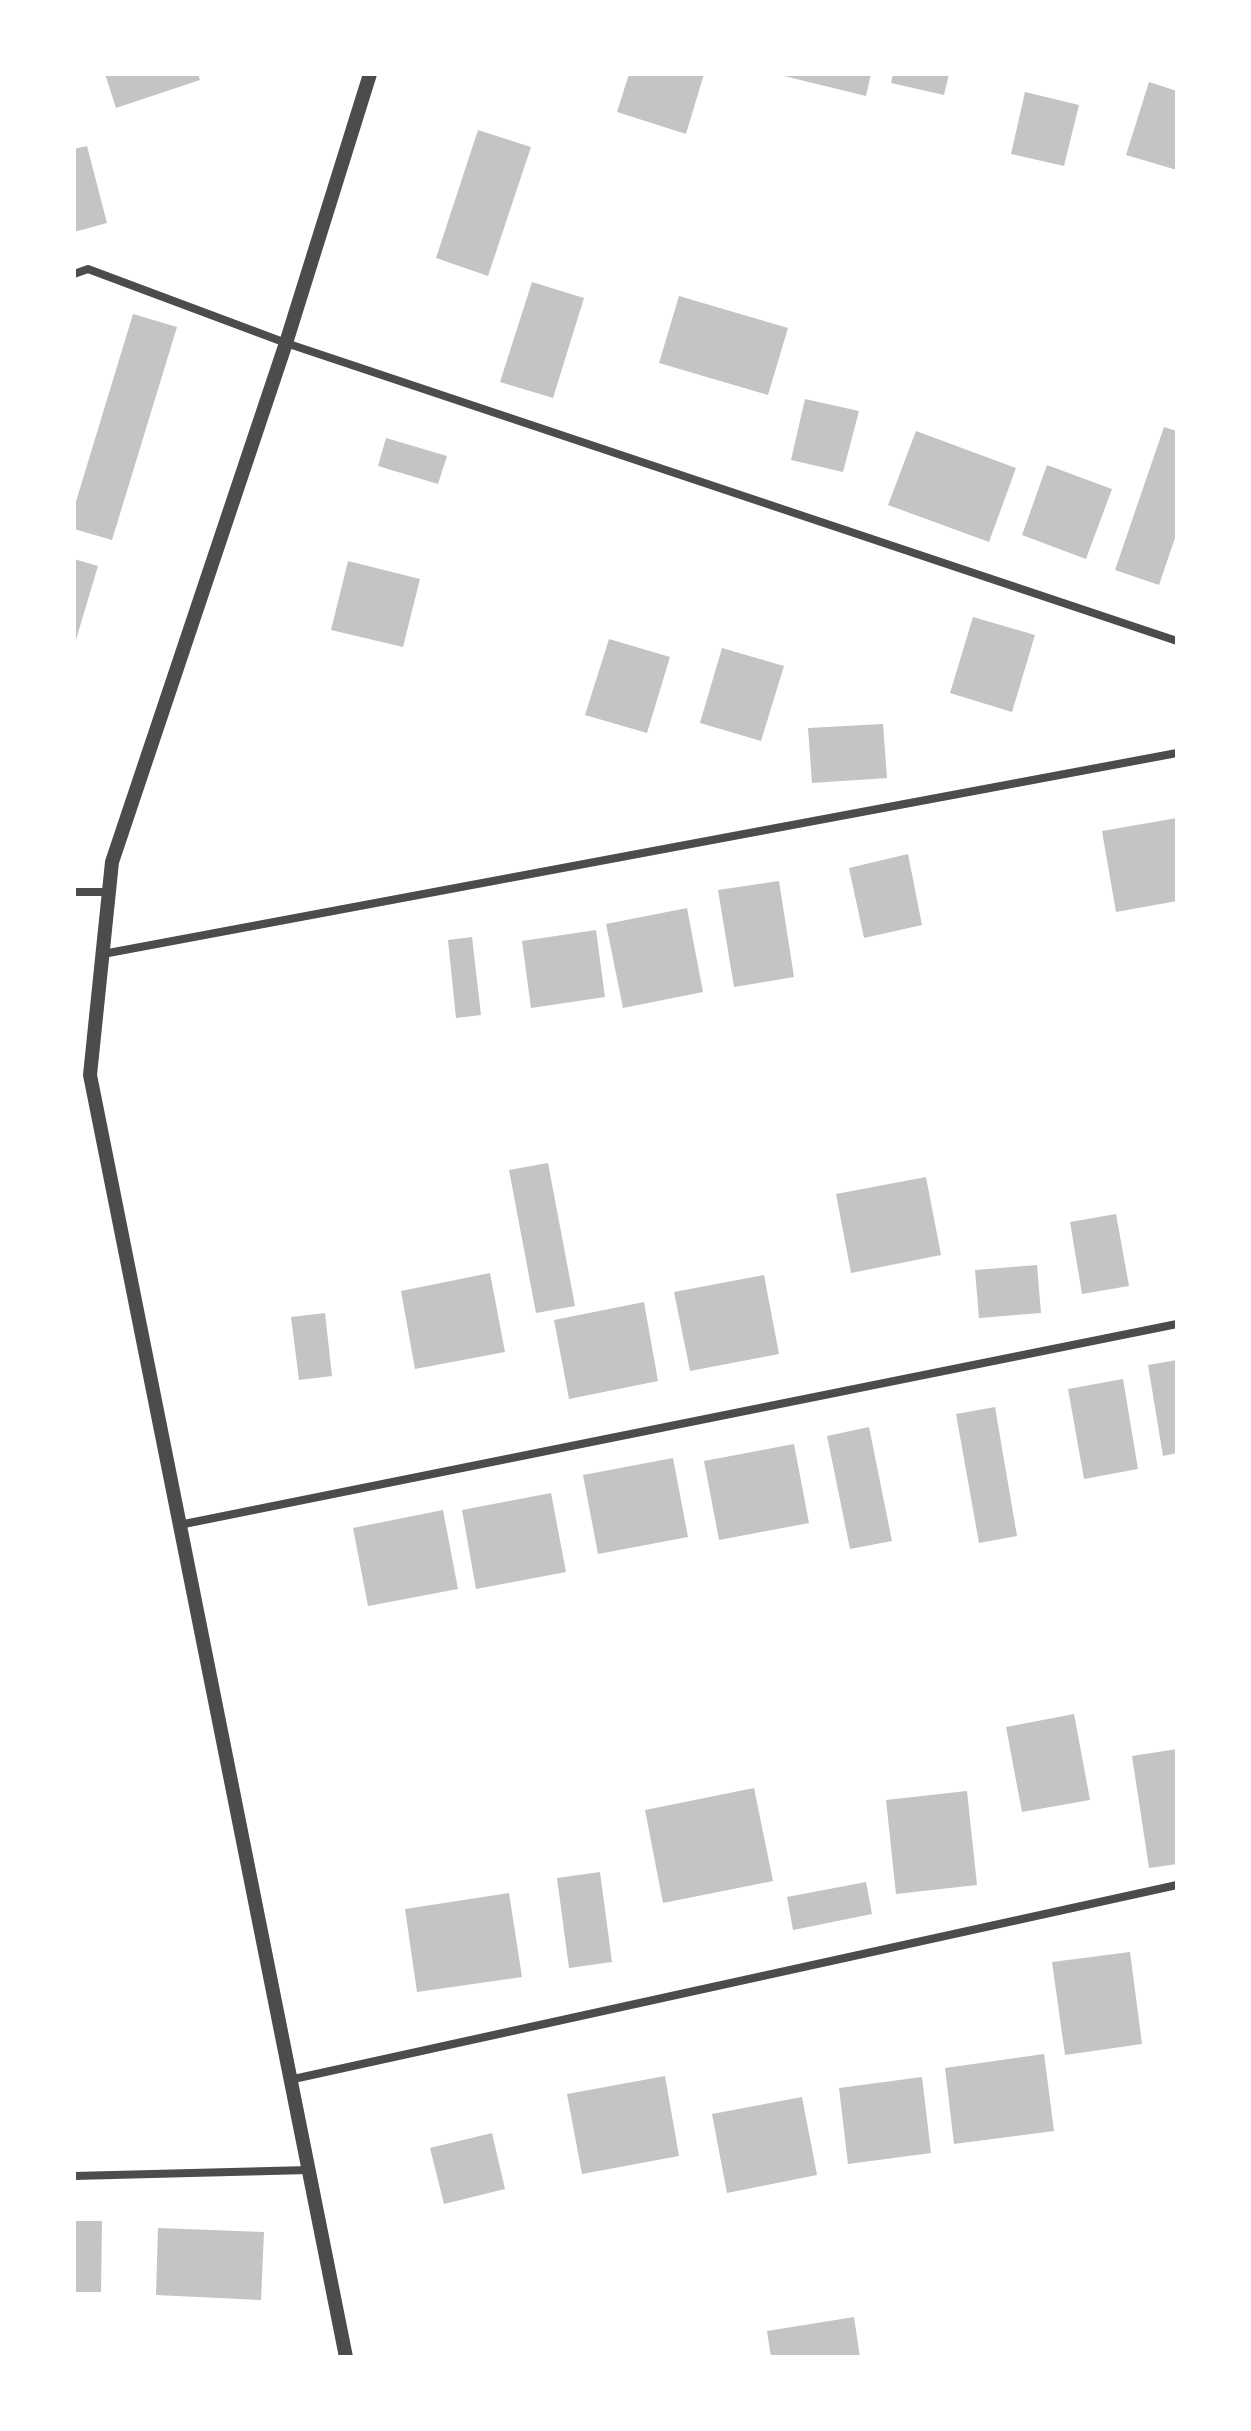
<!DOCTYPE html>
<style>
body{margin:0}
#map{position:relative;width:1251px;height:2431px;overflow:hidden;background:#fff;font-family:"IBM Plex Serif",serif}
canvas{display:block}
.frame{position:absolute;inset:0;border:76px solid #fff;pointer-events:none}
</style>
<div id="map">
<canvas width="1251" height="2431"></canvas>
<div class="frame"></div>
</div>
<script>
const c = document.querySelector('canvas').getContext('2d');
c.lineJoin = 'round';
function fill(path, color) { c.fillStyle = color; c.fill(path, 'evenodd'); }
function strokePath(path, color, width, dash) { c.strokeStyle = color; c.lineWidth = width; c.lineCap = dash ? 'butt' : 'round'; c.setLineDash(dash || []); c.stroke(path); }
fill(new Path2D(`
 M105 74H198L200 80 116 108Z
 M629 74H704L686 134 617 112Z
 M776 74H871L866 96Z
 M893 74H949L944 95 891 83Z
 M1149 82 1177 91V170L1126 155Z
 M1025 92 1079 105 1064 166 1011 154Z
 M478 130 531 147 488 276 436 258Z
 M87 146 107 223 74 232V149Z
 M532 282 584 298 553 398 500 382Z
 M679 296 788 328 768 395 659 363Z
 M133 314 177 327 112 540 74 529V508Z
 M805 399 859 411 843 472 791 460Z
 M1164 427 1177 431V532L1159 585 1115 570Z
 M916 431 1016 468 989 542 888 505Z
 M386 438 447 456 438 484 378 466Z
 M1047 465 1112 489 1086 559 1022 535Z
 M74 559 98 566 75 643H74Z
 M348 561 420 579 403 647 331 630Z
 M973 617 1035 635 1012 712 950 693Z
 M609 639 670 657 647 733 585 715Z
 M722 648 784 666 761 741 700 723Z
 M883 724 887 778 812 783 808 728Z
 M1177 818V901L1116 912 1102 831Z
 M908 854 922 925 864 938 849 868Z
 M779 881 794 977 734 987 718 890Z
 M687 908 703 992 623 1008 606 924Z
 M596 930 605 997 531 1008 522 941Z
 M472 937 481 1015 456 1018 448 940Z
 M548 1163 575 1306 536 1313 509 1170Z
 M926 1177 941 1255 851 1273 836 1194Z
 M1116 1214 1129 1286 1082 1294 1070 1222Z
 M1037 1265 1041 1313 979 1318 975 1270Z
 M490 1273 505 1352 415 1369 401 1291Z
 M764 1275 779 1354 690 1371 674 1292Z
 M644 1302 658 1381 569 1399 554 1320Z
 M325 1313 332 1376 299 1380 291 1317Z
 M1177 1360V1453L1163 1456 1148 1365Z
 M1123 1379 1138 1469 1084 1479 1068 1389Z
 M995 1407 1017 1536 979 1543 956 1414Z
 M869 1427 892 1541 850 1549 827 1436Z
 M794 1444 809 1523 719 1540 704 1461Z
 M673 1458 688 1537 598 1554 583 1475Z
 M551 1493 566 1572 476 1589 462 1510Z
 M443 1510 458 1589 368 1606 353 1528Z
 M1074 1714 1090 1800 1022 1812 1006 1727Z
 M1177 1749V1864L1149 1868 1132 1756Z
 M754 1788 773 1881 663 1903 645 1810Z
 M967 1791 977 1885 896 1894 886 1800Z
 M600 1872 612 1962 569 1968 557 1878Z
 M866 1882 872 1914 793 1930 787 1897Z
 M509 1893 522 1977 417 1992 405 1909Z
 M1130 1952 1142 2044 1065 2055 1052 1962Z
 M1044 2054 1054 2131 954 2144 945 2068Z
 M665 2076 679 2156 582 2174 567 2094Z
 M922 2077 931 2153 848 2164 839 2088Z
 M802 2097 817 2175 727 2193 712 2114Z
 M492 2133 505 2189 444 2204 430 2148Z
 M74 2221H102L101 2292H74Z
 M158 2228 264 2232 261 2300 156 2295Z
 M854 2317 860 2357H771L767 2331Z`), '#c4c4c4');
strokePath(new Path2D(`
 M74 274 88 269 286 343 1177 641
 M74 892H109
 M103 954 1177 753
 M179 1525 1177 1324
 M289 2080 1177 1885
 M74 2176 309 2170`), '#4c4c4c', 8);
strokePath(new Path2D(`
 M346 2357 90 1075 112 862 286 343 370 74`), '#4c4c4c', 14);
</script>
